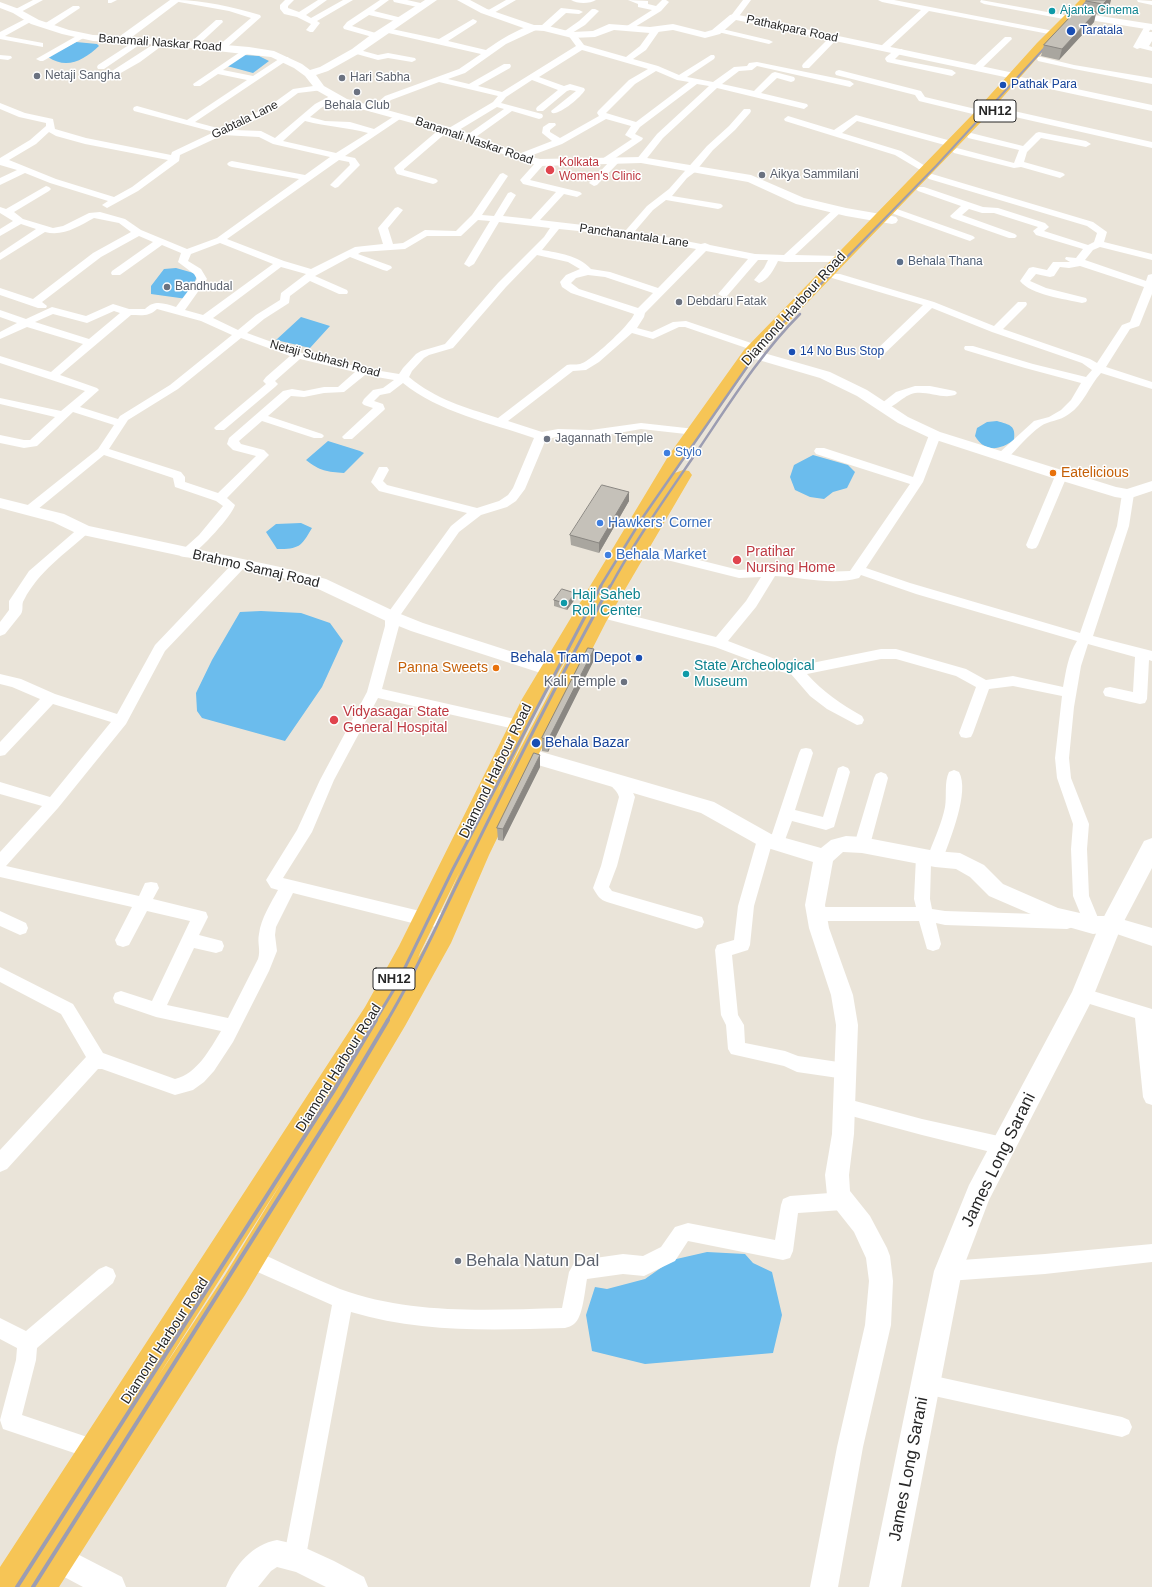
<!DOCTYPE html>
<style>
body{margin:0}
canvas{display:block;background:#eae4d9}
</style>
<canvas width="1152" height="1587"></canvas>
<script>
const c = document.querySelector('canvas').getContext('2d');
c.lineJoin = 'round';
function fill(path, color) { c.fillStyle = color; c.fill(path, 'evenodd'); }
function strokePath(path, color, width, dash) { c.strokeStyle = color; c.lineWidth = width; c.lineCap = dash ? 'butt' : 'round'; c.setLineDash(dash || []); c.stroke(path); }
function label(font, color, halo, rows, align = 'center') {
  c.font = font + ' Helvetica,sans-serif'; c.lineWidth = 3; c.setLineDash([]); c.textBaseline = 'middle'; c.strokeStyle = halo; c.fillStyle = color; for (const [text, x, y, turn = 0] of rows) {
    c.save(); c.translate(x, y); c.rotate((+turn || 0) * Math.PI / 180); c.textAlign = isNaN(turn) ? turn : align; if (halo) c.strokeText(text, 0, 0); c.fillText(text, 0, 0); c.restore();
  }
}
fill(new Path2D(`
 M76 42 97 44 99 46C84 60 67 70 48 57Z
 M244 55 259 56 269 61 253 73 227 66Z
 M176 268 197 274 194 286 187 299 151 294V286L164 269Z
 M301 317 330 326 310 348 276 340Z
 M997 421C1010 425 1016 425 1014 440 1000 450 985 453 975 436L977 428 987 422Z
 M328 441 360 451 364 453 344 473C327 472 320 471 306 460Z
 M813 455 848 465 855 472 847 488 833 492 824 499 810 497 795 490 790 477 794 465Z
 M301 523 312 528C301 547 299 549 277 549L266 532 276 524Z
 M261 611 301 613 330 623 343 641 322 687 285 741 202 718 197 711 196 693 212 660 240 612Z
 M707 1252 745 1254 753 1263 772 1272 782 1315 773 1353 645 1364 592 1351 586 1315 595 1287 607 1289 645 1279 672 1260Z`), '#6bbced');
fill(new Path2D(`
 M33 0H43L19 13H16L12 11Z
 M108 0H117L111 3H108Z
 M175 0C204 0 232 7 260 15L261 17 224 50H221L217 48 218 46 251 18 229 11 179 2Z
 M285 0H294L288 6V8L299 12 318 0H327L306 15 311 18 343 0H353L317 21 320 23 313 32H310L306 30 311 24 297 17 284 14 280 9V5Z
 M380 0H389L374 11 402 18V22H399L369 15 352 26 379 34 380 36 376 38 344 29 343 27 347 22Z
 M393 0H407L425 4 426 6 422 8 394 2Z
 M506 0H516L492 14H489L485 12Z
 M571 0H596C590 4 577 4 571 0Z
 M628 0 648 1V4L656 6 662 0H666L669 2 661 11 630 30 626 28 627 26 652 10 638 7V4Z
 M743 0H751L737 19H731L730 17Z
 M878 0H894L1054 31 1058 33 1054 35 929 11 887 50H881V46L921 10 882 2Z
 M981 0 1069 16 1073 18 1069 20 984 4 980 2Z
 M1137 0 1152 1V5L1138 2Z
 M73 6H79L80 8 50 28H44V24Z
 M561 8 579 10 583 12 579 14 566 13 547 30H541V26Z
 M592 9H595L599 11 585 25 572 33H575L584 45 626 57 640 46 653 28H659L660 30 646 50 633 59 658 66 679 75 711 55H714L715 57 714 59 687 77 713 82 734 67 747 66 749 63 757 62 850 81 854 84 850 87 757 66 752 70 739 71 722 84 754 91 772 73 775 72 794 77 795 79 794 81 791 82 777 78 761 93 807 104 808 106 804 109 717 88 663 138 644 162H638L636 160 657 134 709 86 697 84 640 127 635 134 643 138 642 140 614 159H618L620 161 597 185 594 186 589 183 609 162 604 164 599 161 632 139 625 135 631 126 606 119 562 144 522 159 519 160 514 157 516 155 552 141 542 133 543 127 549 123H555L556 125 550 130V132L560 138 599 116 597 113 598 111 629 80 648 69 582 50 539 77 564 86 570 84 584 88 585 90C581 97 560 115 552 113L551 111 576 91 570 90 567 91 543 111H537L536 109 537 107 558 90 532 80 506 97 501 103 542 114 543 116 542 118 539 119 512 111 473 139H467L466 137 467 135 504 109 497 107 454 133 451 134 447 132 404 169V170L436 179 438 181 436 183 433 184 397 174 394 168 396 166 442 127 445 126 449 128 493 102 498 96 439 82 391 100 377 112H371L370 110 371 108 385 96 459 69 481 54 384 32V28H387L439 39 473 19 477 21 476 23 448 41 486 50C496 43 524 24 536 26V30L506 44 465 73 448 79 469 84 504 64H510L511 66 510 68 478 86 502 92 576 46 568 35H563L562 33 579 21ZM656 71 677 80 689 82 636 122 606 113 635 84Z
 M27 18H30L34 20 5 36 43 43V47L0 39V32Z
 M216 20H222L223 22 196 47H190V43Z
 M1146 24 1152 25 1149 32H1152V41L1149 46 1152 47V51L1140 48 1137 49 1133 47Z
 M715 28H718L769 40 773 42 769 44 718 32H715Z
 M80 34H86L87 36 43 61H40L36 59Z
 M831 36H834L838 38 809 68H803L802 66 803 64Z
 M1005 37H1011L1012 39 980 70H974L973 68 974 66Z
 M138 39H141L145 41 104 69H98L97 67 98 65Z
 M160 40H163L167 42 140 62 105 82 102 83 98 80Z
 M246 48H252L253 50 223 70 253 76 282 57H288L289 59 195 122 221 129 268 107 293 89 320 85 323 86 324 88 323 90 298 93 274 111 234 130 261 131 275 138 315 104 334 94 337 95 338 97 337 99 321 108 310 117 325 121 350 122 374 129 396 115 399 114 403 117 345 156 355 158 360 165 338 187 335 188 330 185 350 165 349 162 339 160 227 239 284 261 311 269 355 247 383 244 378 228 395 208 398 207 403 210 388 228 393 244 403 243 425 230 456 231 472 215 500 174 503 173 508 176 482 215 494 216 508 193 511 192 516 195 503 216 531 219 556 192 523 184 520 180 537 161 540 160 545 163 530 180 580 192 582 194 577 197 564 194 540 220 626 230 647 206 669 189 707 146 729 126 744 109H750L751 111 750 113 735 130 713 150 695 172 687 178 672 196 721 204 723 206 721 208 718 209 666 200 653 210 635 231 701 244 705 243 710 245 755 254 784 255 835 208 838 207 843 210 841 212 795 255 839 256 844 259 839 262H785L778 261C774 269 768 281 759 283L754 280 764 268 768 260H758L727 296 723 297 718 294 748 259 706 251 645 313 644 317 637 328 652 332 673 322 686 321 760 346 761 348 760 350H752L685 327H679L653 339 632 333 599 362 586 370 573 371 508 421 542 432 558 429 591 430 641 423 695 429 699 430 701 432 699 434 695 435 641 429 591 438 558 437 546 439 525 489 516 501 507 507 481 515 459 532 399 617V626L382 689 519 720 524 721 526 725 524 729 519 730 378 698 334 780 312 832 283 878 424 912 449 913 455 915 457 920 455 925 449 927 424 926 293 893 276 927 275 935 277 951 269 971 233 1042 214 1071 204 1082 193 1090 175 1095 102 1069H98L7 1169 0 1172V1150L86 1057 61 1014 0 982V967L73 1004 103 1053 175 1079C197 1074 210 1049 221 1031L156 1017 115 1003 113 998 115 993 121 991 152 1001 190 921 147 911 129 945 123 947 117 945 115 940 132 907 0 877V852L42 806 0 794V782L50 797 111 722 53 704 5 755 0 756V742L40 699 12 687 0 684V674L21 679 55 694 117 714 155 645 235 561 240 560 245 561 246 564 245 567 165 651 126 724 58 808 6 866 139 896 145 883 151 882 157 883 159 888 153 899 206 912 208 917 199 935 222 941 224 946 222 951 216 953 194 948 167 1005 228 1018 258 959C261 950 257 943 259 934 261 918 271 903 278 890L271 888 266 880 297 830 320 780 367 692 385 626V617L451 526 467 513 379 491 371 482 379 467H387L389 470 383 481 387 485 477 508 499 501 508 495 513 488 534 438C491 423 438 412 403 383L390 393 380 395 374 401 383 404 385 409 383 411 352 439H344L342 437 344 435 373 408 364 405 362 403 364 399 373 390 383 388 394 380 365 375 344 392 324 393 304 397 291 396 268 416 322 434 324 436 322 438H314L262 421 239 441 241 444 264 450 269 455 227 498 235 505C232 516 200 550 190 556 187 558 184 557 180 556L179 553 199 535 223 506 216 501 175 487 173 478 104 455 32 514H24L22 511 24 508 98 449 114 425 73 412 37 446 24 448 0 443V435L24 440H30L55 417 0 404V398L61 411 85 391 0 363V356L51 372 83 344 27 327 0 339V332L17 323 0 317V310L26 319 52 307 86 316 113 304 129 309H145C155 299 165 304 176 307L197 279 194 274 178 262 181 253 162 245 120 275H112L111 273 112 271 153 242 139 236 101 257 42 302 47 306 46 308H38L0 295V288L33 299 93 253 131 232 119 223 94 218C79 226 63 237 45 232L0 260V253L36 229 21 224 0 236V229L13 221 0 213V207L6 209 46 186 49 187 51 189 49 191 14 212 23 219 53 228 63 226 89 213 100 212 125 219 141 230 187 249 217 238 299 179 232 167 229 166 227 164 229 162 232 161 305 175 330 157 273 144 259 137 223 135 180 155 179 161 138 191 107 208 102 205 108 201 50 183 25 173 0 185V178L17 170 0 165V158L30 140 46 126V123L19 117 0 109V103L25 113 53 119 55 129 86 138 171 155 172 152 214 132 134 111 133 109 134 107 137 106 187 120 247 80 218 74 200 86H194L193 84ZM305 121C327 127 347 127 368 133L336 153 283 141ZM49 132 56 136 85 144 168 160 132 187 114 197 56 179 9 160 36 144ZM478 220 490 221 464 264 469 267 474 264 499 222 550 228 544 237 498 283 445 344 421 351 416 354 403 368 399 374 363 368 302 353 247 333 264 319 289 303 290 296 310 281 339 294H347L348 292 347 290 315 276 350 257 383 270 387 271 392 268 391 266 358 254 361 252 405 249 427 236H461ZM559 229 628 236 696 249 658 288 610 272 591 269C578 255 559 253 542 250ZM220 243 273 264 203 315 185 310 207 279 201 269 188 261 191 254ZM537 255 568 262 580 269 566 275 560 282 562 287 571 293 634 314C632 323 589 363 580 364 575 365 571 364 567 365L498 418C464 407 437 400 409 377L412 371 424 358 429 355 453 348 506 287ZM281 267 306 274 281 293 280 300 256 315 238 330 213 318ZM588 275 605 277 653 293 638 308 579 289 571 283 576 278ZM157 309 201 321 232 335 170 385 120 416 118 419 80 407 99 390 97 388 60 375 131 315C141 315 149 317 157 309ZM114 311 120 313 89 339 35 322 53 314 87 323ZM241 338 290 356 266 377 263 381 266 384 216 426 214 428 216 430H224L275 387 278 384 275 381 300 359 355 372 338 387H324L304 391 292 389 283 391 229 438 227 444 233 450 256 456 218 493 185 482V477L181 472 109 449 128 420 178 389Z
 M353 49H356L378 55 388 53 415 58 416 60 412 62 388 58 378 60 353 53Z
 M896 49H902L903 51 895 59 952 70 956 73 952 76 887 62 885 59 886 57Z
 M0 55 11 56 12 58 8 60 0 59Z
 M1038 57H1041L1074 65 1152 78V84L1074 69 1038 61 1037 59Z
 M839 70 921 91 925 97 984 111 985 113 981 116 919 101 915 95 836 75 835 73 836 71Z
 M1011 75 1152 105V111L1008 80 1007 78 1008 76Z
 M996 107 1152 142V148L993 112 992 110Z
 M856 115 955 142 957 144 952 147 857 121 842 133 901 151 930 169 932 171 930 173 927 174 895 155 785 121 784 119 788 116 834 130Z
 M1039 132 1086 141 1091 144 1086 147 1041 138 1027 152 1024 162 1063 173 1065 175 1060 178 1021 167 1014 168 954 153 952 151 957 148 1014 163 1019 150 968 138 967 136 971 133 1023 146 1036 133Z
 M932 174 1093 222 1107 232 1104 242 1152 254V260L1100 247 1093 250 1085 260 1146 281 1148 275 1152 274V294L1140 324 1139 326 1130 329 1106 367 1152 382V389L1101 373C1089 386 1084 404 1069 414 1060 421 1048 421 1041 426 1028 435 1018 448 1007 459H999L997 456 999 453 1034 421 1049 417 1061 410 1071 400 1081 383 1025 368 965 350 964 348 965 346H973L1033 364 1086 377 1092 370 1082 363 992 332 932 308 882 356H874L873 354 874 352 923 305 832 278 831 276 832 274H840L934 302 994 326 1018 302H1026L1027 304 1026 306 1003 329 1090 359 1097 363 1122 325 1130 322 1144 287 1080 266 1069 268 1060 267 1054 276 1050 277 1036 274 1030 281 1046 288 1086 298 1087 300 1086 302 1082 303C1065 299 1031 295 1020 281L1029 268 1033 267 1047 270 1053 262H1070L1065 259 1066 257 1076 258 1083 249 1036 235 1033 231 1038 227 994 213H982L969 209 962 215 1015 234 1017 236 1015 238H1009L952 218 950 216 961 206 918 191 916 189 918 187H924L983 207 998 208 1045 223 1049 227 1044 231 1088 245 1094 242 1097 233 1087 226 929 179 927 177 929 175Z
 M897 209 973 236 975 238 970 241 967 240 894 214 892 212Z
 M915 386H930L955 391 957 393 955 395C942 399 928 391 915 393 902 395 891 413 879 409L877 407 896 392Z
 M935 431 939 433 941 435 923 482 866 568 910 583 1080 633 1117 526 1122 494 1124 491H1132L1134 494 1129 526 1093 636 1152 651V661L1149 660 1147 699 1145 703 1140 704 1105 696 1103 692 1105 688 1110 687 1133 692 1135 657 1088 644 1081 666 1074 707 1069 758 1071 778 1089 824 1087 849 1089 896 1101 925 1099 930 1093 932 1087 930 1073 896 1071 849 1073 824 1057 778 1055 758 1062 696 1013 686 989 689 973 733 971 737 966 738 961 737 959 733 976 687 956 676 896 659H881L807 674C823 692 841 704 862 716L864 720 862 724 857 725 827 709 810 696 791 674 782 672 715 647 602 618 597 616 595 613 597 610 602 608 716 637 746 601 761 577 739 578 623 549 621 546 623 543 627 542 739 570 771 568 823 572 850 571 910 484 816 454 814 451 816 448H824L913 477 929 435 931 433ZM861 575 916 594 1077 641C1068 655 1066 671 1063 687L1013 676 986 680 966 669 896 649H881L802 665 788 664 728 641 756 607 775 576C803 577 831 586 859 578Z
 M1061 472 1065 473 1067 476 1038 545 1036 548 1032 549 1028 548 1026 545 1055 476 1057 473Z
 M84 526 88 527 90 530 88 533C66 553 38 572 24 600 21 604 24 609 21 614L5 634 0 636V622L9 610V601L29 571 80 527Z
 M806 748 811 749 813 753 795 810 823 817 838 768 843 766 848 768 850 772 834 827 826 830 792 821 782 848 777 850 771 847 754 906 750 945 748 950 732 955 738 1015 744 1025 745 1043 785 1051 798 1056 845 1063 851 1065 854 1071 851 1077 845 1079 797 1072 784 1066 731 1054 728 1049 726 1025 721 1015 715 950 717 945 734 940 738 906 757 840 760 836 765 834 771 837 799 753 801 749Z
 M954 770 959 772C970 792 950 839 943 859L941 863 935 865 931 864 930 899 932 909 945 911 1067 915 1073 917 1075 922 1073 927 1067 929 945 925 936 923 941 944 939 949 933 951 927 949 919 921H816L810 919 808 914 810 909 816 907H916L914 899 916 857 918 853 924 851 929 853C935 838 942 822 945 807 947 796 944 782 949 772Z
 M881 772 886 774 888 778 870 845 867 849 862 851 857 849 854 845 874 778 876 774Z
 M614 774 619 776 629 784 635 797 617 866 609 887 612 891 702 917 704 922 702 927 696 929 607 902C600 900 597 895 593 888L601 866 619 797C617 789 610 787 607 780L609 776Z
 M0 911 26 923 28 928 26 933 20 935 0 926Z
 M1083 988 1152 1009V1105L1146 1103 1143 1097 1135 1018 1077 1000 1075 995 1077 990Z
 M844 1098 922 1119 1003 1137 1009 1140 1012 1146 1009 1152 1003 1155 922 1135 844 1114 838 1112 835 1106 838 1100Z
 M843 1192 850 1195 852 1201 850 1207 843 1210 798 1213 793 1251 790 1258 783 1260 688 1241 675 1261 644 1276 623 1274 587 1279C585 1289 583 1318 574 1324 572 1326 568 1327 565 1328 492 1330 421 1333 351 1312L306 1556 303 1564 295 1567 287 1564 284 1556 332 1305 244 1266 241 1259 244 1252 251 1249C281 1262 310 1277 340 1289 411 1315 488 1310 562 1308L569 1272 574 1263 581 1260 623 1254 643 1256 661 1247 675 1227 688 1223 775 1240 781 1205 783 1199 790 1196Z
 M1152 1244V1262L1045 1274 948 1281 941 1278 938 1271 941 1264 948 1261 1045 1254Z
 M106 1266 113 1269 116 1276 113 1283 37 1348 36 1360 22 1415 102 1442 106 1449 102 1456 95 1460 3 1429 0 1420 16 1360 17 1348 0 1339V1318L26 1331 99 1269Z
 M925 1374 1122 1417 1129 1420 1132 1427 1129 1434 1122 1437 925 1394 918 1391 915 1384 918 1377Z`), '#fff');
fill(new Path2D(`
 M170 0H181L132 37 249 47 274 51 302 64 310 70 320 67 352 49 372 34 425 0H437L360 53 328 71 316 75 324 86 347 99 449 127 474 135 523 155 540 159 641 157 751 175 804 198 846 208 892 216 896 217 898 220 896 223 892 224 846 216 796 204 748 182 641 163 540 166 515 159 466 139 441 131 339 103 316 90 305 76 294 68 271 57 163 45 93 41 62 34 31 24 13 13 0 8V2L19 9 39 20 69 30 93 35 120 36Z
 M457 0H470L487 9 534 25H544L572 32 593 31 609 24 650 27 673 24 705 32 712 30 730 15 734 14 1014 73 1019 76 1014 79 736 20 720 34 705 38 673 30 650 33 614 30 595 37 572 38 544 31 529 30 481 13Z
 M1081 13 1152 24V30L1077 18 1076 16Z
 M750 349 830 372 867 390 908 417 940 432 1116 487 1127 489 1152 481V491L1128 499 1115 497 1056 479 930 438 898 423 857 396 820 378 745 356 743 353 745 350Z
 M0 498 64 514 89 526 280 567 326 579 398 613 423 623 556 666 559 670 556 674 550 676 411 631 386 621 314 587 280 577 78 534 53 522 0 508Z
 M528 748 714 802 771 834 821 848 831 840 846 836 862 837 935 851 960 853 984 865 1003 884 1058 908 1093 916H1111L1152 928V946L1111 932 1093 934 1047 921 989 896 970 877 956 869 935 867 862 853 843 852 833 861 825 905 829 928 853 995 858 1025 854 1134 849 1175 850 1191 870 1216 887 1248 890 1256 893 1281 891 1325 863 1447 838 1587H810L837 1447 865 1325 869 1281 866 1258 854 1232 831 1203 827 1195 825 1175 832 1134 836 1025 831 995 809 928 805 905 813 862 758 845 701 813 521 760 519 755 521 750Z
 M50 1540 122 1577 126 1587H83L40 1564 36 1554 40 1544Z
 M277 1540 299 1545 334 1561 364 1577 368 1587H326L296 1572 277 1567 271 1571 258 1587H226C235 1565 253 1544 277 1540Z`), '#fff');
fill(new Path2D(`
 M1152 838V868L1122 925 1091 1002 989 1200 962 1271 901 1587H869L934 1271 969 1185 1072 992 1100 924 1144 841Z`), '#fff');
fill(new Path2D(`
 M1080 0H1092L1045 49 982 121 756 356 683 460 675 473 683 470 689 471 692 475 606 622 522 787 489 855 451 943 405 1026 245 1295 59 1587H0V1567L365 1007 399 946 522 699 669 455 744 350 972 115 1037 43ZM574 646 500 787 498 792 542 700ZM460 871 433 932 418 958 420 953ZM283 1180 225 1275 157 1378Z`), '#f6c556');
strokePath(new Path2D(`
 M1073 17 1088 0
 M849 255 936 166 1050 42`), '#9c9db2', 2);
strokePath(new Path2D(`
 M600 587 643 517 747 367 780 326 850 254
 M610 587C636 539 669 493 700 447 731 401 761 353 800 314`), '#9c9db2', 2.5);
strokePath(new Path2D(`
 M375 1021 396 986 453 869 601 586
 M387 1021C416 973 438 922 463 872 510 776 558 680 610 586`), '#9c9db2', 3);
strokePath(new Path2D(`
 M17 1587 333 1092 376 1020
 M33 1587 343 1096 388 1020`), '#9c9db2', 4);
fill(new Path2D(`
 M1086 1 1110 4 1101 15 1096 14 1094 22 1059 60 1041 56 1044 45 1083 9Z
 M629 492V501L599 553 571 545 570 535Z
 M575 599 567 610 554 606V600Z
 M594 649 593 662 548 752 542 751V738Z
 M540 755V767L503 841 498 840 497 828Z`), '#a9a69f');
fill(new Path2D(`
 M1107 0H1111L1110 4 1101 15 1103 4Z
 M1096 12 1094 22 1059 60 1062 49Z
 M629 492V501L599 553V543Z
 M575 593V599L567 610V604Z
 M594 649 593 662 548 752V740Z
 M540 755V767L503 841V829Z`), '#8a8782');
const building = new Path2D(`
 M1087 0H1107L1103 4 1086 1Z
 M1079 8 1096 12 1062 49 1044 45Z
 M602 485 629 492 599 543 570 535Z
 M562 589 575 593 567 604 554 600Z
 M588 648 594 649 548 740 542 738Z
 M534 753 540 755 503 829 497 828Z`);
fill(building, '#c5c1b9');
strokePath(building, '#8a8782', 1);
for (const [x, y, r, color] of [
 [1052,11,4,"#0f9aa8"],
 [1071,31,5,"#1a4fb4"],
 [37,76,4,"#6b7280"],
 [342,78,4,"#6b7280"],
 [1003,85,4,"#1a4fb4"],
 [357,92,4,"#6b7280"],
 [550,170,5,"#e0444e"],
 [762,175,4,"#6b7280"],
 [900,262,4,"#5c6f8a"],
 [167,287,4,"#6b7280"],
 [679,302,4,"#6b7280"],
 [792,352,4,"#1a4fb4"],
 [547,439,4,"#6b7280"],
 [667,453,4,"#3f7fe0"],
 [1053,473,4,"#e8710a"],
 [600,523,4,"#3f7fe0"],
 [608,555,4,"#3f7fe0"],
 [737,560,5,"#e0444e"],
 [564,603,4,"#0f9aa8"],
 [639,658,4,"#1a4fb4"],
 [496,668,4,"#e8710a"],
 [686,674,4,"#0f9aa8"],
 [624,682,4,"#6b7280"],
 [334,720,5,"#e0444e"],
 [536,743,5,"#1a4fb4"],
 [458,1261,4,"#6b7280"]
]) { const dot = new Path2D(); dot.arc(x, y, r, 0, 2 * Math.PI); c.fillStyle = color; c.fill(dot); strokePath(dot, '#fff', 1.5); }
label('12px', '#0d838f', '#fff', [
 ["Ajanta Cinema",1060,11]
], 'left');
label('12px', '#272727', '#fff', [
 ["Pathakpara Road",792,29,12],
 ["Banamali Naskar Road",160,43,4],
 ["Gabtala Lane",245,120,-26],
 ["Banamali Naskar Road",474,141,19],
 ["Panchanantala Lane",634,236,8],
 ["Netaji Subhash Road",325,359,15]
]);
label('12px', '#164399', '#fff', [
 ["Taratala",1080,31],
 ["Pathak Para",1011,85],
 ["14 No Bus Stop",800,352]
], 'left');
label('12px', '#5b616d', '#fff', [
 ["Netaji Sangha",45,76],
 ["Hari Sabha",350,78],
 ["Behala Club",357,106,"center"],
 ["Aikya Sammilani",770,175],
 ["Bandhudal",175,287],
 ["Debdaru Fatak",687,302],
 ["Jagannath Temple",555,439]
], 'left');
label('12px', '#be3a42', '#fff', [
 ["Kolkata",559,163],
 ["Women's Clinic",559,177]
], 'left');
label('12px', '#4e5e75', '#fff', [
 ["Behala Thana",908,262]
], 'left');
label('12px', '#366cbe', '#fff', [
 ["Stylo",675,453]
], 'left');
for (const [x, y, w] of [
 [995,111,42],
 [394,979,42]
]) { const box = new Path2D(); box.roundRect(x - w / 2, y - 11, w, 22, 3); c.fillStyle = '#fff'; c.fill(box); strokePath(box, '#272727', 1); }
label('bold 13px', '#272727', null, [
 ["NH12",995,111],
 ["NH12",394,979]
]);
label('14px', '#272727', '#fff', [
 ["Diamond Harbour Road",794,309,-48],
 ["Brahmo Samaj Road",256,569,13],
 ["Diamond Harbour Road",496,771,-64],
 ["Diamond Harbour Road",339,1068,-58],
 ["Diamond Harbour Road",165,1341,-57]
]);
label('14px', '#c56008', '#fff', [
 ["Eatelicious",1061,473],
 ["Panna Sweets",488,668,"right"]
], 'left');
label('14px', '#366cbe', '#fff', [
 ["Hawkers' Corner",608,523],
 ["Behala Market",616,555]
], 'left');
label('14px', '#be3a42', '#fff', [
 ["Pratihar",746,552],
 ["Nursing Home",746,568],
 ["Vidyasagar State",343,712],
 ["General Hospital",343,728]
], 'left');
label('14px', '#0d838f', '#fff', [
 ["Haji Saheb",572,595],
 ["Roll Center",572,611],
 ["State Archeological",694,666],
 ["Museum",694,682]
], 'left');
label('14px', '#164399', '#fff', [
 ["Behala Tram Depot",631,658],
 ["Behala Bazar",545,743,"left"]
], 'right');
label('14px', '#5b616d', '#fff', [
 ["Kali Temple",616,682]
], 'right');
label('17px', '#272727', '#fff', [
 ["James Long Sarani",999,1160,-64],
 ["James Long Sarani",909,1469,-79]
]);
label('17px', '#5b616d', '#fff', [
 ["Behala Natun Dal",466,1261]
], 'left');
</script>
